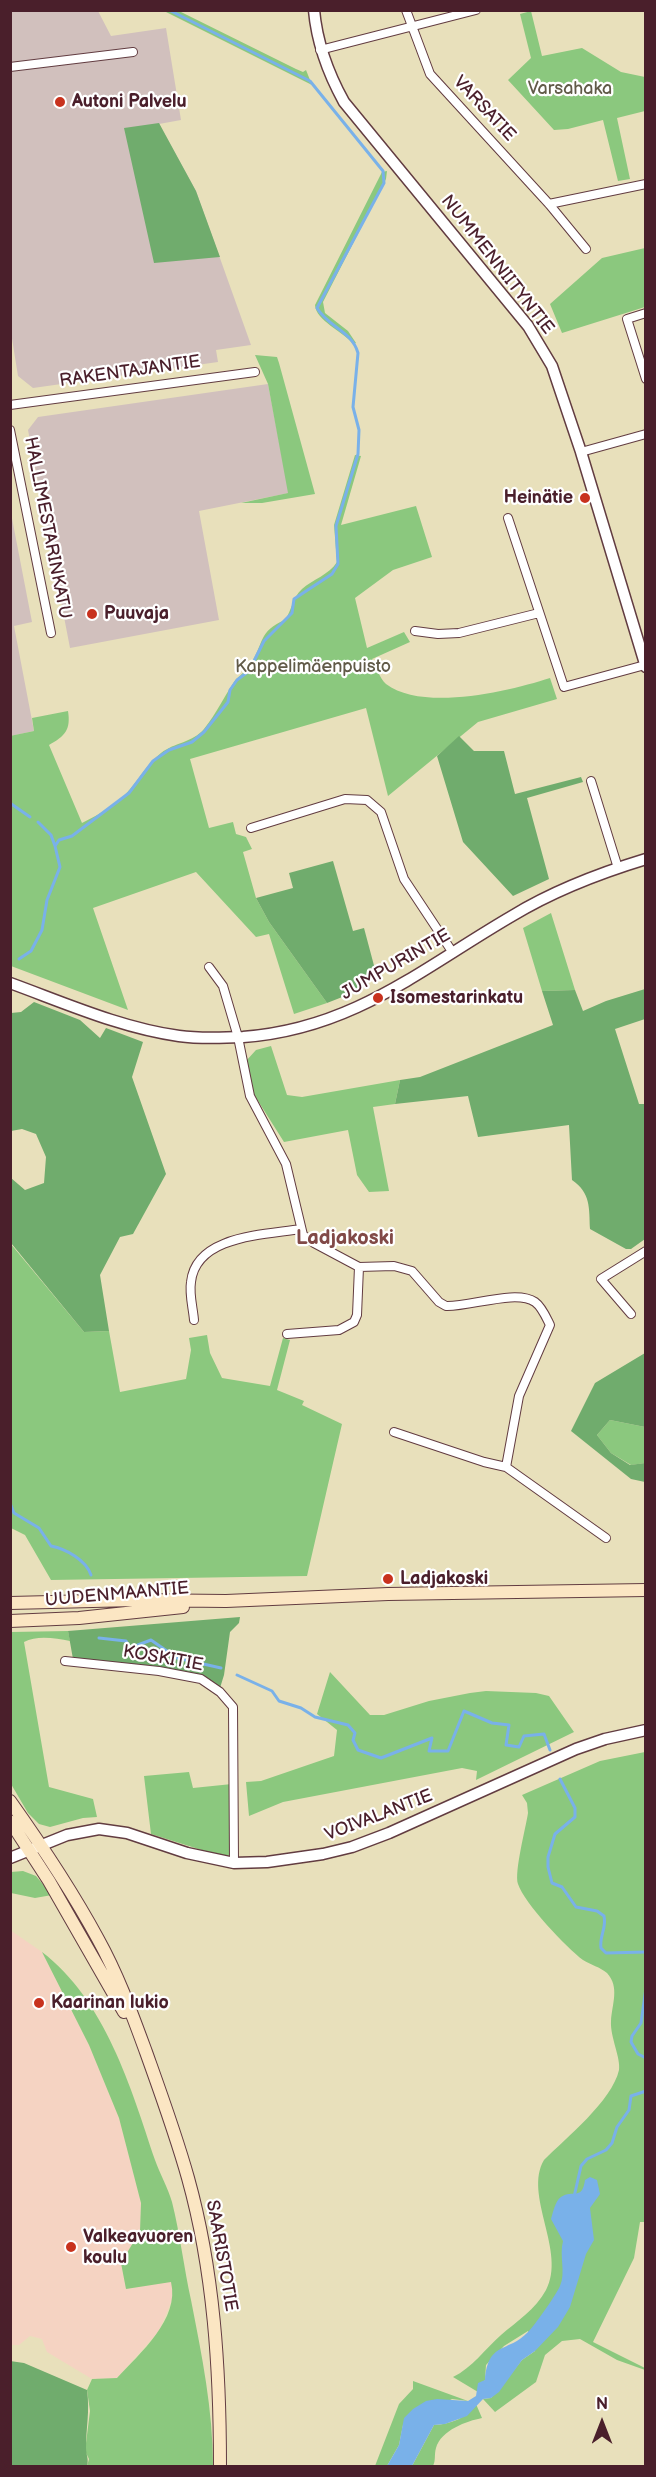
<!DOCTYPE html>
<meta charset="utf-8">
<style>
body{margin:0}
#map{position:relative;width:656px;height:2477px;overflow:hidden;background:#e8e0bb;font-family:"Balsamiq Sans",sans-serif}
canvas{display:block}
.frame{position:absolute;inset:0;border:12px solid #4a1f2b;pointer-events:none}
.north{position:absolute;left:572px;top:2393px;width:60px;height:60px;-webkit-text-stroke:4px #fff;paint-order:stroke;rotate:0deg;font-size:16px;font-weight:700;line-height:24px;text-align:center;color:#4a1f2b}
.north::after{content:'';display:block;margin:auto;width:21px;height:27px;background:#4a1f2b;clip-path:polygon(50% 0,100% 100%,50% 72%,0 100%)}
</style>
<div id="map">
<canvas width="656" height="2477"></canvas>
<div class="frame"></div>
<div class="north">N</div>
</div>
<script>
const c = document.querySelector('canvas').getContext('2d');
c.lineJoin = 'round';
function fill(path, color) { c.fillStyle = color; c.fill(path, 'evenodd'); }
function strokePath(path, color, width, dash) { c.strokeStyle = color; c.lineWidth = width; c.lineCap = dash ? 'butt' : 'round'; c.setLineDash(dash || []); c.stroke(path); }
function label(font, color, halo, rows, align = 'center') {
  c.font = font + ' "Balsamiq Sans",sans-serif'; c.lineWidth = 4.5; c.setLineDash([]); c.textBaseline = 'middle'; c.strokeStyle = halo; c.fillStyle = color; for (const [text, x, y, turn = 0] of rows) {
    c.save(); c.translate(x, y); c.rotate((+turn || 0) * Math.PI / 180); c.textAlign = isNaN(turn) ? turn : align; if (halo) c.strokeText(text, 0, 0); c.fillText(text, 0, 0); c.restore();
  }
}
fill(new Path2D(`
 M10 1930 42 1952 89 2045 119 2118 141 2203 140 2231 121 2263 126 2289 172 2281 174 2295 159 2331 117 2378 92 2379 47 2352 42 2339 30 2336 19 2345H11Z`), '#f5d3c2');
fill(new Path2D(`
 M10 11H98L111 36 166 28 181 120 159 124 196 191 251 345 216 350 218 362 33 388 18 376 10 326Z
 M268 384 289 493 199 511 219 620 70 648 28 430 38 417Z
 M10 508 32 622 14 626 34 731 11 736Z`), '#d1c0bd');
fill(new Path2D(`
 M164 11H179L296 69 303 72 306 70 312 85Z
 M531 11 542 56 582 48 621 72 645 77V111L617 118 630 179 618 181 603 120 568 129 554 130 508 80 531 58 520 14Z
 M387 171 386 179 323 302 325 313 348 331 356 343 353 344C343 331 316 321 315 305L382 172Z
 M645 248V307L562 333 550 304 602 258Z
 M255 355 277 357 279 363 315 494 262 503H241L288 493 268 384Z
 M355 455 361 456 341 525 416 506 432 557 393 570 355 598 367 648 404 632 410 642 372 659C376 666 380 679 386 684 423 712 510 691 550 678L557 699 478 722 388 796 366 708 190 759 209 828 233 822 236 834 246 837 252 849 243 852 256 898 269 922 327 1003 294 1014 269 934 256 937 196 872 93 908 128 1010 11 966 10 736 34 731 32 718 68 711C71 730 65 736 49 745L82 823C100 814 118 804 131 788 141 776 148 763 161 753 175 742 192 743 204 729 216 714 224 697 234 682 239 675 246 672 250 665 264 644 258 631 285 620 292 610 292 598 302 589 313 579 329 575 337 562L334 525Z
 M551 913 575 990 542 991 523 928Z
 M271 1046 287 1095 302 1097 400 1080 395 1104 373 1107 389 1191 369 1192 357 1175 348 1130 284 1142 253 1093 246 1061 256 1050Z
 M10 1243 84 1332 109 1331 120 1392 186 1379 191 1350 189 1338 207 1335 210 1353 222 1378 270 1386 283 1338 290 1340 277 1390 304 1401 302 1405 342 1424 307 1576 51 1580 25 1535 11 1528Z
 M610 1420 645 1427V1463L631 1465 611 1453 597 1435Z
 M68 1631 70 1641C55 1638 37 1635 24 1642L49 1787 93 1799 97 1817 83 1818 50 1827 39 1824 28 1813 11 1784V1632Z
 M330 1672 370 1715H384L429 1701 470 1693 486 1691 536 1693 549 1696 574 1732 476 1780 477 1771 462 1768 283 1802 249 1816 246 1782 261 1781 334 1756 337 1730 317 1714Z
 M645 1752V2222H640L634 2258 593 2342 645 2368V2370L617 2360 580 2339 562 2341 545 2355 536 2382 495 2412 483 2399 491 2398 522 2360 535 2351 528 2331 504 2346 486 2365 485 2380 478 2392 453 2377C472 2368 485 2349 501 2335 516 2322 536 2309 546 2290 567 2252 523 2195 544 2160 566 2138 612 2101 619 2070 621 2058 610 2037 611 2021 612 2004 620 1987 607 1973 600 1967 591 1965 583 1960 567 1948 524 1903 518 1884 514 1872 526 1827 528 1813L527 1803 522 1795 600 1761Z
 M189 1772 193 1788 232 1784 230 1856 211 1853 151 1834 144 1776Z
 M23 1871 36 1876 52 1895 35 1898 11 1893V1872Z
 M42 1952C105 2000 131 2087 155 2160 160 2174 168 2188 172 2202 180 2234 184 2268 191 2300 202 2356 213 2410 213 2466H87L89 2459 85 2451 90 2411 87 2390 92 2379 117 2378C140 2353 180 2319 171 2282L126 2289 121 2263 140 2231 141 2203 119 2118 89 2045Z
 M413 2381 468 2401 452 2399 403 2425 399 2445 387 2466H375L399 2404 413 2389Z
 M476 2404 482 2418C467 2421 441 2430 436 2448 434 2455 436 2460 433 2466H412L434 2425C452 2424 466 2418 476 2404Z`), '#8bc87e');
fill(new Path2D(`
 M159 123 196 191 220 257 154 263 124 128Z
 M459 736 474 751H504L515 794 581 777 583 782 527 798 549 879 513 896 463 842 437 756Z
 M333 861 353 931 364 928 376 973 355 992 327 1003 269 922 256 898 293 888 289 873Z
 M645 989V1019L615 1029 639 1104H645V1239L631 1249H626L590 1229C589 1208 591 1193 572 1180L569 1125 478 1137 468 1096 395 1104 400 1080 420 1077 553 1025 542 991 575 990 583 1011 606 1001Z
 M34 1002 80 1020 100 1038 106 1028 143 1042 132 1077 166 1174 133 1234 120 1237 100 1275 109 1331 84 1332 11 1243V1178L25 1190 44 1183 46 1157 36 1134 22 1129 11 1131V1013L21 1012Z
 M645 1353V1427L610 1420 597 1435 611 1453 630 1465 645 1463V1482L631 1479 571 1431 595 1383Z
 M240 1617 239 1623 230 1632 224 1675 220 1688 200 1675 73 1659 68 1631Z
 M10 2361 24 2363 87 2390C90 2412 86 2427 86 2448 86 2455 89 2459 87 2466H11Z`), '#70ac6d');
fill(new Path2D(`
 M590 2177 597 2180 600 2194 590 2208 594 2240 586 2254 570 2307 558 2327 535 2351 522 2360 499 2392 491 2398 483 2399 467 2416 445 2424 434 2425 412 2466H387L399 2445 404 2418 413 2409 426 2401 437 2399 468 2401 476 2396 478 2383 485 2380C488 2341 508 2353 528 2332 535 2325 556 2295 560 2286 566 2272 559 2256 563 2241L551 2219C553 2213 555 2201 561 2197 573 2189 582 2201 585 2180Z`), '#79b1e9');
strokePath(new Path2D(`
 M10 803 30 817
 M38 822 51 835 55 846
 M19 959 31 951 42 930 47 900 60 867 55 846 59 840 72 836 129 793 153 761 169 750 192 742 204 732 228 702 230 690 237 680 249 671 264 641 292 613 294 599 332 574 338 564 336 526 358 454 359 430 353 407 358 353C352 331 328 327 317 308L384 183 383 171 310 81 169 10
 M10 1503 14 1513 39 1528 51 1546C66 1549 86 1560 91 1575
 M99 1638 126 1641 130 1648 151 1640 177 1658 221 1668
 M237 1675 272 1691 279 1701 301 1708 315 1717 348 1725 355 1733 353 1740 358 1750 381 1758 432 1738 429 1751H448L464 1711 492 1723 509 1725 506 1745 519 1747 524 1736 544 1734 550 1750
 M560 1779 575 1808V1817L555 1834 548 1857V1867L552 1883 562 1887 576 1907 597 1911 604 1916C607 1928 599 1936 601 1948L606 1953 646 1952
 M646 1988 641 2023 632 2036 631 2042 638 2054 646 2058
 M574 2197 581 2166 587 2159 606 2150 612 2143 617 2127 629 2110 631 2096 646 2091`), '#79b1e9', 3);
const minor = new Path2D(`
 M406 10 430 74 549 204 586 249
 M320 50 476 10
 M10 67 133 52
 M549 204 646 184
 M646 313 627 319 646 379
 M10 405 255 372
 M10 430 51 633
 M581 452 646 434
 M508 518 564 687 645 665
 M415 631 438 634 459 633 539 613
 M591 781 618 868
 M251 828 345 799 367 800 381 812 404 879 453 953
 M209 967 223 986 238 1037 250 1096 286 1164 303 1235 314 1243 359 1267 394 1266 412 1271 439 1302 446 1306C470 1307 516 1289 535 1302 542 1307 546 1317 550 1325L519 1396 506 1467
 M631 1314 601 1279 646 1251
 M194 1320C193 1308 189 1294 191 1282 196 1235 265 1235 301 1229
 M287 1334 339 1330 354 1322 357 1315 359 1267
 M394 1432 484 1462 506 1467 606 1538
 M65 1661 159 1671 201 1679 220 1692 233 1707 234 1863`);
const tertiary = new Path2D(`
 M314 10C317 44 328 73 344 102L528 326 552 366 581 452 646 667
 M10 983C65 1003 121 1028 179 1036 200 1039 222 1038 243 1037 353 1029 421 969 512 916 553 891 600 873 646 859
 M10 1858 67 1835 99 1829 127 1833 187 1853 234 1863 267 1862 323 1854 352 1847 389 1833 576 1749 605 1739 646 1730`);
const secondary = new Path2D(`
 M10 1603 134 1600 226 1601 388 1594 646 1590
 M10 1621 79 1618 183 1607
 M10 1801C42 1846 72 1891 98 1939 118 1975 132 2014 146 2052 161 2094 176 2135 188 2178 214 2271 220 2370 220 2466
 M10 1821 49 1881 124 2012`);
strokePath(minor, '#623c41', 10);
strokePath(tertiary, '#623c41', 13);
strokePath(secondary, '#623c41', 14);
strokePath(minor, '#fff', 8);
strokePath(tertiary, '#fff', 10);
strokePath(secondary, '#fbe6c3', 12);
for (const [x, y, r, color] of [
 [60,102,6,"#c8321e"],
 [585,498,6,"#c8321e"],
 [92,614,6,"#c8321e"],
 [378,998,6,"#c8321e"],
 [388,1579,6,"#c8321e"],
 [39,2003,6,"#c8321e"],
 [71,2247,6,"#c8321e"]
]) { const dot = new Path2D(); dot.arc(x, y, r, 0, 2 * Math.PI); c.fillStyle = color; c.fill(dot); strokePath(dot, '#fff', 2); }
label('18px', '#615a48', '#fff', [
 ["Varsahaka",570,89],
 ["Kappelimäenpuisto",313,667]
]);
label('bold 18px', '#4a1f2b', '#fff', [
 ["Autoni Palvelu",72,102],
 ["Heinätie",573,498,"right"],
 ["Puuvaja",104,614],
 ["Isomestarinkatu",390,998],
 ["Ladjakoski",400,1579],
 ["Kaarinan lukio",51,2003],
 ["Valkeavuoren",83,2237],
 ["koulu",83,2258]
], 'left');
label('18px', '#4a1f2b', '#fff', [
 ["VARSATIE",484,109,47],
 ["NUMMENNIITYNTIE",497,265,52],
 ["RAKENTAJANTIE",130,372,-8],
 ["HALLIMESTARINKATU",47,528,79],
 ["JUMPURINTIE",396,965,-30],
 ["UUDENMAANTIE",117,1595,-5],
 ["KOSKITIE",163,1659,10],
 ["VOIVALANTIE",379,1816,-21],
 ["SAARISTOTIE",221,2256,80]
]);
label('bold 20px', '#814947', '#fff', [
 ["Ladjakoski",345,1239]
]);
</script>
